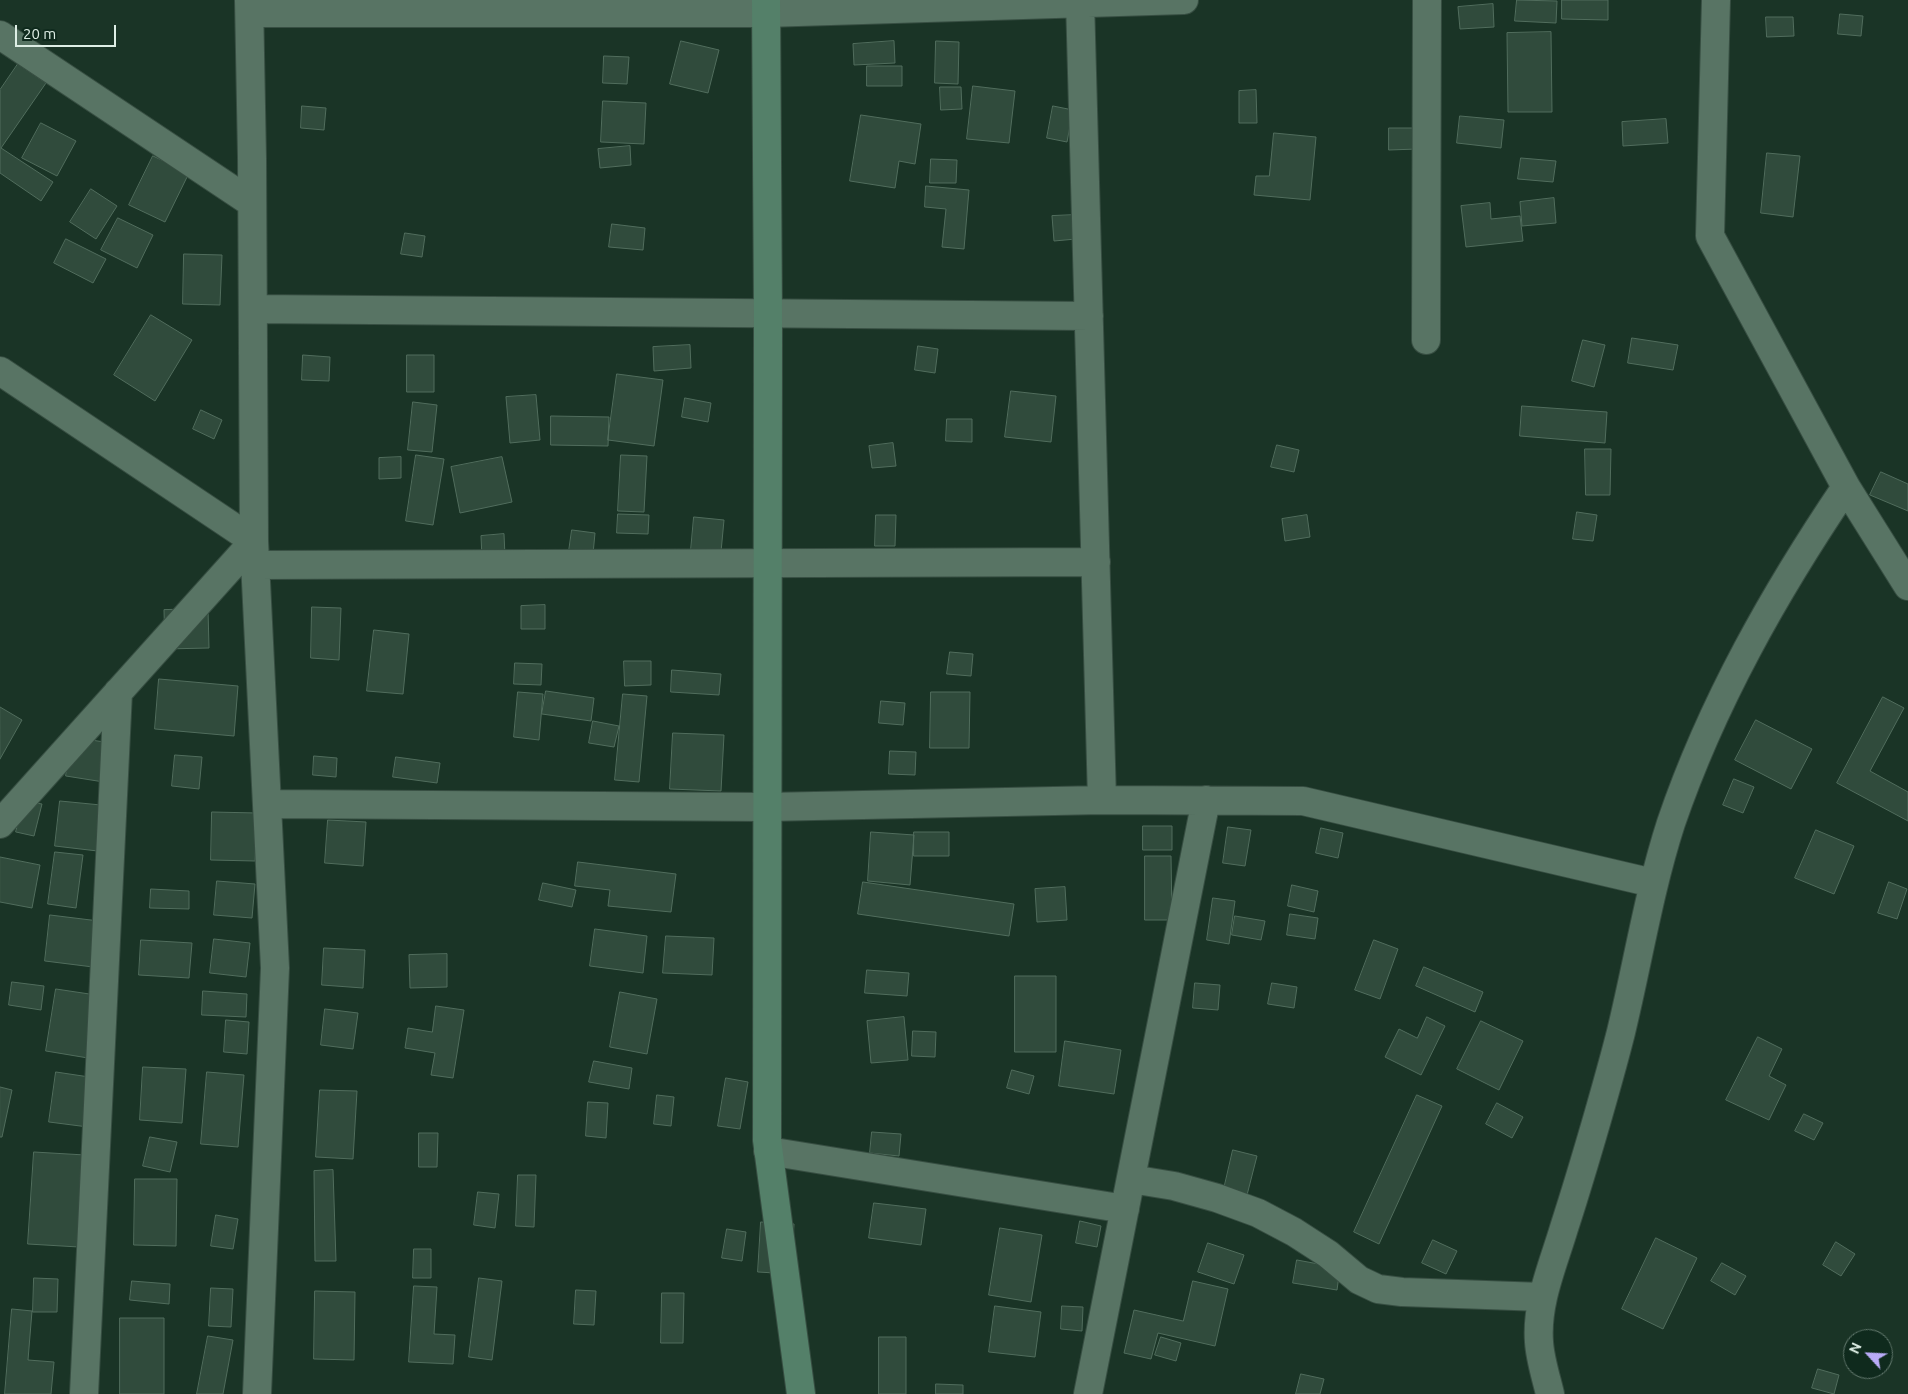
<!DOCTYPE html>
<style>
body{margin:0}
#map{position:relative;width:1908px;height:1394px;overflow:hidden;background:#1a3426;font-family:Ubuntu,sans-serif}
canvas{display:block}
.north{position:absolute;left:1843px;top:1329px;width:50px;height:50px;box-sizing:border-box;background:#0f2a1d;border:1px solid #62786d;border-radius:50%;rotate:295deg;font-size:14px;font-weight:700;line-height:20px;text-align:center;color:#deeee5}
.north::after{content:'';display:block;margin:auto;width:18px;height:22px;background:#b9abf7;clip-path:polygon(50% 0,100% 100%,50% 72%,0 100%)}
.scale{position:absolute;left:15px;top:25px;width:101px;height:22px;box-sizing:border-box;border:2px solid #deeee5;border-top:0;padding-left:6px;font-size:15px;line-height:18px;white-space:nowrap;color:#deeee5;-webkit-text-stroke:4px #0f2a1d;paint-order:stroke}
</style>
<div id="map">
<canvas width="1908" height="1394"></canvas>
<div class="north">N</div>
<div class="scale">20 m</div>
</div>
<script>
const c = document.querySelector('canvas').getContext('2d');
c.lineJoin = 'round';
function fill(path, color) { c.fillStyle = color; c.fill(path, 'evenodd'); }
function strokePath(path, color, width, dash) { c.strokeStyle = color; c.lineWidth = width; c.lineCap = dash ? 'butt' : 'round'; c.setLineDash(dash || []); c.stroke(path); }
const building = new Path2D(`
 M1517 0 1557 1 1556 23 1515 21Z
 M1562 0H1608V20L1562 19Z
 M1493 4 1494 27 1460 29 1458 7Z
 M1840 14 1863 16 1861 36 1838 34Z
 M1766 17H1793L1794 36 1767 37Z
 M1551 32 1552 112H1508L1507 33Z
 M681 41 719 50 708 93 670 84Z
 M894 41 895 63 854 65 853 44Z
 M936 41 959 42 958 84 935 83Z
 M604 56 629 57 627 84 603 83Z
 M18 64 46 83 1 148 53 182 41 201 0 173V90Z
 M867 66H902V86H867Z
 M973 86 1015 91 1009 143 967 139Z
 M940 87H961L962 109 941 110Z
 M1256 90 1257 123H1239V91Z
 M603 101 646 103 644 144 601 142Z
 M302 106 326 108 324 130 301 128Z
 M1053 106 1073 110 1067 142 1047 138Z
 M861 115 921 124 915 164 899 161 895 188 850 181Z
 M1460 116 1504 120 1501 148 1457 143Z
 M1666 119 1668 143 1623 146 1622 122Z
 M41 123 76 141 57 176 22 158Z
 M1389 128H1418V149L1389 150Z
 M1274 133 1316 137 1310 200 1254 195 1256 176H1269Z
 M630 146 631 165 600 168 598 149Z
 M1767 153 1800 156 1793 217 1761 213Z
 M153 156 189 173 165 222 129 205Z
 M1521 158 1556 161 1553 182 1518 179Z
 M931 159 957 160 956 183H930Z
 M926 186 969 190 964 249 942 247 946 209 925 207Z
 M91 189 117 206 96 239 70 222Z
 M1554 198 1556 223 1522 226 1520 202Z
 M1490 203 1491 219 1520 216 1523 241 1466 247 1461 206Z
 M1075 215 1076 239 1054 241 1052 216Z
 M118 218 153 235 137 268 101 250Z
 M612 224 645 228 643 250 609 247Z
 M405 233 425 236 422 257 401 254Z
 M66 239 106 259 93 283 54 263Z
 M184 254 222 255 220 305 183 304Z
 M151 315 192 340 155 401 114 375Z
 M1632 338 1678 345 1673 370 1628 363Z
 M1583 340 1605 345 1594 387 1572 381Z
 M690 345 691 368 654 371 653 347Z
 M918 346 938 349 935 373 915 370Z
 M303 355 330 357 329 381 302 380Z
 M407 355H434V392H407Z
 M617 374 663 380 654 446 608 440Z
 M1011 391 1056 396 1051 442 1005 437Z
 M536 395 540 440 510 443 506 397Z
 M685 398 711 403 708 422 682 417Z
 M413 402 437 405 432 452 408 450Z
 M1522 406 1607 412 1605 443 1520 436Z
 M201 410 222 420 214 439 193 429Z
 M551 416 609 417 608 446 551 445Z
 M947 419H972V442L946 441Z
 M893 443 896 466 872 468 869 446Z
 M1277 445 1299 450 1294 472 1271 467Z
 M1585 449H1611L1610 495H1586Z
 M416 455 444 459 433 525 406 521Z
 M621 455 647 456 644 512 618 511Z
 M401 457V478L379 479V458Z
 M502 457 512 502 460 513 451 467Z
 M1881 472 1908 484V511L1870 495Z
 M1577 512 1597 515 1593 541 1573 539Z
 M618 514 649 515 648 534 617 533Z
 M876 515H896L895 546H875Z
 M1307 515 1310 537 1285 541 1282 519Z
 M694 517 724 520 721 552 691 550Z
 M572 530 595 533 593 554 569 551Z
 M504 534 505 556 482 558 481 536Z
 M545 605V629H521V606Z
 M312 607 341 608 339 660 311 658Z
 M208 609 209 648 165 649 164 610Z
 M374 630 409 634 403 694 367 691Z
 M950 652 973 654 971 676 947 674Z
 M624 661H651V685L625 686Z
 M515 663 542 664 541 685 514 684Z
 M672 670 721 674 719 695 671 692Z
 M159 679 238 686 234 736 155 729Z
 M546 691 594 698 591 721 542 714Z
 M518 692 543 694 539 740 514 737Z
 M931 692H970L969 748H930Z
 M623 694 647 696 639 782 615 780Z
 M1883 697 1904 708 1870 771 1908 792V821L1837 783Z
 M881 701 905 703 903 725 879 723Z
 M0 707 22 720 0 759Z
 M1756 720 1812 749 1791 789 1735 760Z
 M593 721 619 726 614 747 589 743Z
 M673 733 724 735 721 791 670 789Z
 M72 737 117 744 110 783 66 776Z
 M890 751 916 752 915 775 889 774Z
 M175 755 202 757 199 789 172 786Z
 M314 756 337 758 336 777 313 775Z
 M396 757 440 763 437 783 393 777Z
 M1734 779 1754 787 1743 813 1723 805Z
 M24 801 42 804 34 836 16 832Z
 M60 801 111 806 106 852 55 846Z
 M212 812 257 813 255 861 211 860Z
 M328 820 366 822 363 866 325 863Z
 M1143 826H1172V850H1143Z
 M1228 827 1251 830 1245 866 1223 863Z
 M1321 828 1343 833 1338 858 1316 853Z
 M1816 830 1854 846 1834 894 1795 878Z
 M871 832 914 835 910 885 868 881Z
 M914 832H949V856H914Z
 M55 852 83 855 76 908 48 904Z
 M1145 856H1171L1172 920H1145Z
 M0 857 40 865 32 908 0 902Z
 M578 862 676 874 671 912 608 906 610 890 575 886Z
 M217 881 255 884 252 918 214 915Z
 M863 882 1014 904 1009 936 858 914Z
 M1889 882 1907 889 1897 919 1878 913Z
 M543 883 576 890 572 907 539 900Z
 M1292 885 1318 891 1314 912 1288 906Z
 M1065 887 1067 920 1037 922 1035 889Z
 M151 889 189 891V909L150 908Z
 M1213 898 1235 901 1229 944 1207 940Z
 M1290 914 1318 918 1315 939 1287 935Z
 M50 915 107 922 101 968 45 961Z
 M1235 916 1265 921 1261 940 1232 935Z
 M595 929 647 936 643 973 590 966Z
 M666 936 714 938 712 975 663 973Z
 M214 939 250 943 246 977 210 973Z
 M141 940 192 943 189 978 139 975Z
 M1374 940 1398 949 1380 999 1355 990Z
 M324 948 365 950 363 988 322 985Z
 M447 954V987L410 988 409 955Z
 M1424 967 1483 992 1475 1012 1416 986Z
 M867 970 909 973 907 996 865 993Z
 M1015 976H1056V1052H1015Z
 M12 982 44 986 41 1010 9 1005Z
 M1195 983 1220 985 1218 1010 1193 1008Z
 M1272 983 1297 987 1294 1008 1268 1004Z
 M56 989 96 995 100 1060 46 1051Z
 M203 991 247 994 246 1017 202 1015Z
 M620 992 657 999 647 1054 610 1047Z
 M436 1006 464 1010 453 1078 431 1075 435 1053 405 1048 408 1028 432 1032Z
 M325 1009 358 1013 353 1049 321 1045Z
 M904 1017 908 1060 871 1063 867 1021Z
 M1427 1017 1445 1026 1421 1075 1385 1057 1399 1029 1417 1038Z
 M226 1020 249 1022 247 1054 224 1052Z
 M1481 1021 1523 1041 1499 1090 1457 1069Z
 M913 1031 936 1032 935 1057 912 1056Z
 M1758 1037 1782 1049 1769 1076 1786 1085 1769 1120 1726 1100Z
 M1065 1041 1121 1050 1114 1094 1059 1086Z
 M594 1061 632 1068 629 1089 589 1082Z
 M143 1067 186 1069 182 1123 140 1120Z
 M1012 1070 1034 1076 1029 1094 1007 1088Z
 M56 1072 96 1078 88 1127 49 1122Z
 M207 1072 244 1075 238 1147 201 1144Z
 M726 1078 748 1082 740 1129 718 1126Z
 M0 1087 12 1090 2 1137H0Z
 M320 1090 357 1091 353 1159 316 1157Z
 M657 1095 674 1097 671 1126 654 1124Z
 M1417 1095 1442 1106 1379 1244 1354 1232Z
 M588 1102 608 1103 606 1138 586 1136Z
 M1497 1103 1523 1117 1512 1138 1486 1124Z
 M1804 1114 1823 1123 1814 1140 1795 1131Z
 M872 1132 901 1134 899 1156 870 1153Z
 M419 1133H438L437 1167H419Z
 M150 1137 177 1142 170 1172 143 1166Z
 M1233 1150 1257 1156 1247 1195 1224 1189Z
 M34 1152 85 1155 79 1247 28 1244Z
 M333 1170 336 1261H315L314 1171Z
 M518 1175H536L534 1227 516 1226Z
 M135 1179H177L176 1246 134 1245Z
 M478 1192 499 1194 495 1228 474 1225Z
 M874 1203 926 1209 921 1245 869 1238Z
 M216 1215 238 1219 233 1249 211 1246Z
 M1080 1221 1101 1226 1097 1247 1076 1243Z
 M761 1222 794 1224 791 1274 758 1272Z
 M1000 1228 1042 1235 1031 1302 989 1295Z
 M727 1229 746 1232 742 1261 722 1258Z
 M1656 1238 1697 1258 1663 1329 1622 1309Z
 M1433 1240 1457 1251 1446 1274 1422 1263Z
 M1836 1242 1855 1254 1841 1276 1823 1265Z
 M1208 1243 1244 1255 1234 1284 1198 1272Z
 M414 1249H431V1278H413Z
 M1297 1260 1340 1268 1337 1290 1293 1283Z
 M1722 1263 1746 1276 1735 1295 1711 1281Z
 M34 1278 58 1279 57 1312H33Z
 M479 1278 502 1281 492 1360 469 1357Z
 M132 1281 170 1284 169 1304 130 1300Z
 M1193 1281 1228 1289 1215 1346 1158 1333 1151 1359 1124 1353 1134 1310 1183 1321Z
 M414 1286 437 1287 434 1334 455 1335 453 1364 409 1362Z
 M211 1288 233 1289 231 1327 209 1326Z
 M576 1290 596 1291 594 1325 574 1324Z
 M315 1291 355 1292 354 1360 314 1359Z
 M662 1293H684L683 1343H661Z
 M995 1306 1041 1312 1035 1357 989 1352Z
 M1062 1306 1083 1307 1082 1331 1061 1329Z
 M12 1309 32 1311 28 1360 54 1362 51 1394H5Z
 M120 1318H164V1394H120Z
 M208 1336 233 1340 223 1394H197Z
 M879 1337H906V1394H879Z
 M1161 1337 1181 1343 1176 1361 1155 1355Z
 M1818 1369 1839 1375 1834 1394 1812 1388Z
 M1301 1374 1324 1379 1320 1394H1296Z
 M936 1384 963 1385V1394H936Z`);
fill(building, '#304b3c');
strokePath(building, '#516d5d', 1);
const street = new Path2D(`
 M1080 0 1102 800
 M1716 0 1710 236 1846 487 1908 586
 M250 13H766L1184 0
 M0 35 252 203
 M253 309 1089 316
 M1426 340 1427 0
 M0 371 254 541 275 968 257 1394
 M255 565 1096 562
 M267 804 767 807 1102 800 1303 801 1653 883
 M0 824 254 541 252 158 249 0
 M768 1151 1125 1209
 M1131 1179 1174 1186 1217 1198 1258 1213 1294 1232 1328 1254 1359 1280 1378 1289 1402 1292 1542 1297
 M84 1394 118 692
 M1088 1394 1206 800
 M1550 1394C1546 1377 1540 1359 1539 1342 1536 1303 1553 1265 1564 1228 1576 1191 1587 1154 1598 1116 1606 1088 1614 1060 1621 1032 1638 962 1649 891 1671 823 1712 703 1775 592 1846 487`);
const secondary = new Path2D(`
 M766 0 768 318 767 1140 801 1394`);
strokePath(street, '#374e42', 30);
strokePath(secondary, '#374e42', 30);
strokePath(street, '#587464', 28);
strokePath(secondary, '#548069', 28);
</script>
